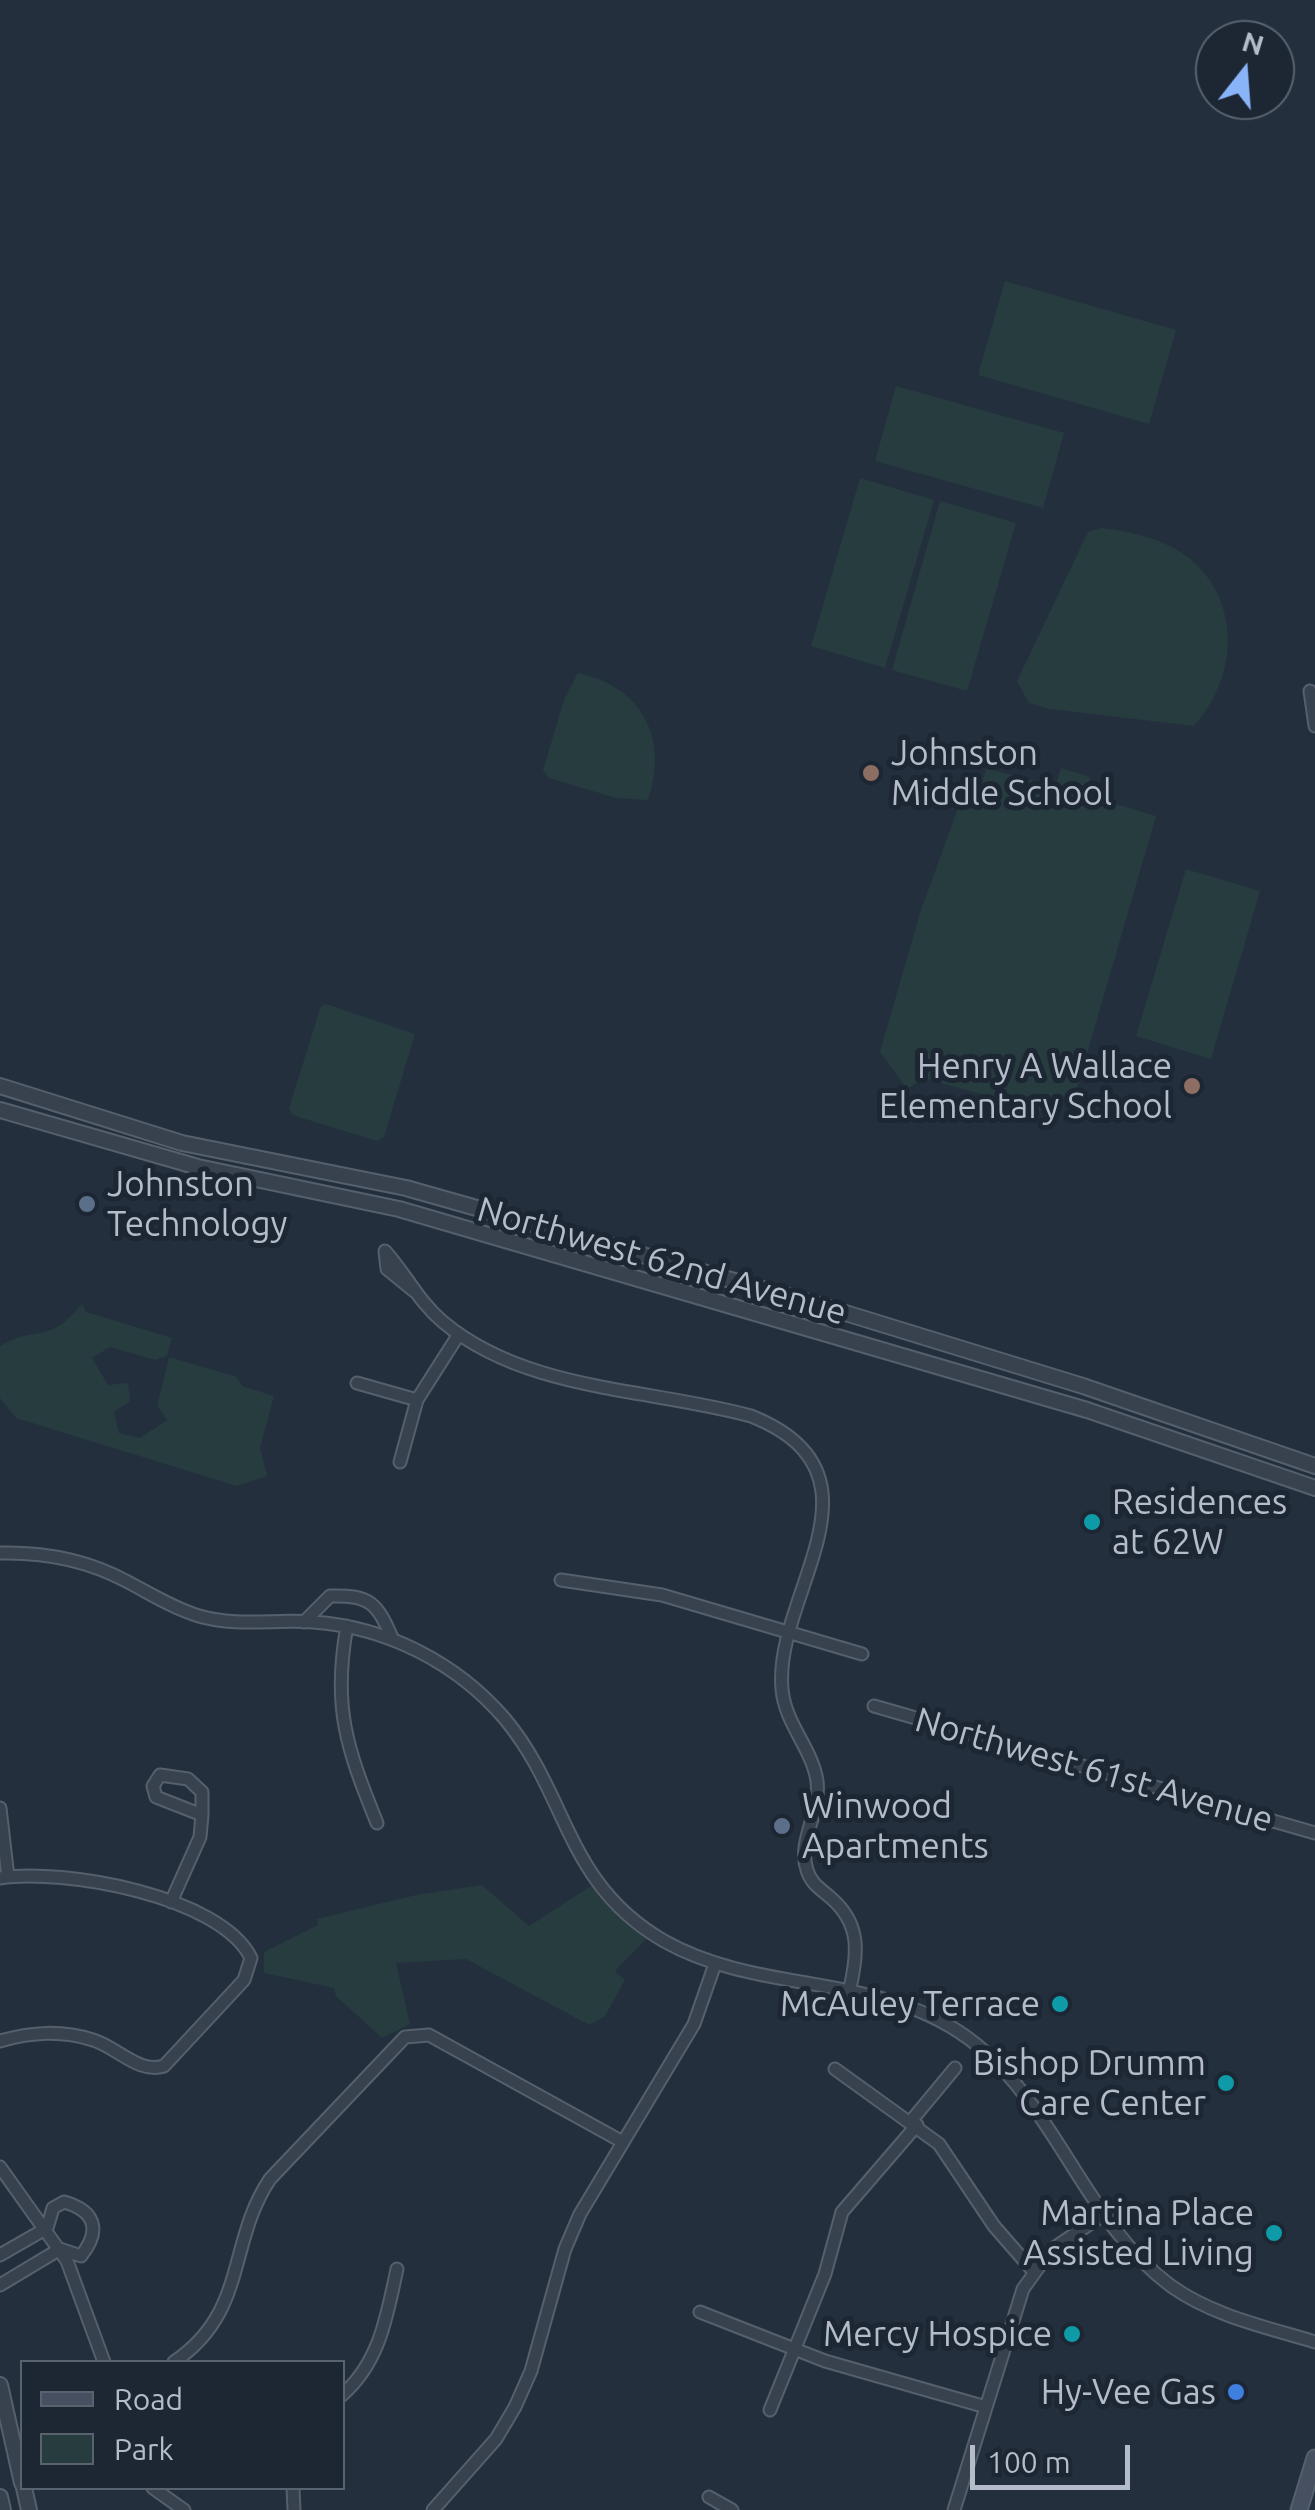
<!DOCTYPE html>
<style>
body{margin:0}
#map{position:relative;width:1315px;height:2510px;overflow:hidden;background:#242f3e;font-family:Ubuntu,sans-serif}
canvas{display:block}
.legend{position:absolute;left:20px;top:2360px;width:325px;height:130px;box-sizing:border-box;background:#1d2633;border:2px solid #59626f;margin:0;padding:12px 18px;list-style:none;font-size:30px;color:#b4bcc9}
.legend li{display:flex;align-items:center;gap:20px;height:50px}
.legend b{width:50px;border:2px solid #59626f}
.north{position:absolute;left:1195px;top:20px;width:100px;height:100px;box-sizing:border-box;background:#1d2633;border:2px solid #59626f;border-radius:50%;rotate:17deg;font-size:28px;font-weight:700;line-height:40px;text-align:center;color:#b4bcc9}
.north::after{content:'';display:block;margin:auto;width:35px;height:45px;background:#8ab4f8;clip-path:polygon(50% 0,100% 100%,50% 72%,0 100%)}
.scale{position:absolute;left:970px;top:2445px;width:160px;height:45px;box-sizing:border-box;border:5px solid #b4bcc9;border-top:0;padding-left:12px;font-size:30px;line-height:35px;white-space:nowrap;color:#b4bcc9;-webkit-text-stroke:8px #1d2633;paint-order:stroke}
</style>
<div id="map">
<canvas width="1315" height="2510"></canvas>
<ul class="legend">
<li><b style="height:12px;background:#465061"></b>Road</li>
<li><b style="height:28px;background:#263c3f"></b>Park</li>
</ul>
<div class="north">N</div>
<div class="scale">100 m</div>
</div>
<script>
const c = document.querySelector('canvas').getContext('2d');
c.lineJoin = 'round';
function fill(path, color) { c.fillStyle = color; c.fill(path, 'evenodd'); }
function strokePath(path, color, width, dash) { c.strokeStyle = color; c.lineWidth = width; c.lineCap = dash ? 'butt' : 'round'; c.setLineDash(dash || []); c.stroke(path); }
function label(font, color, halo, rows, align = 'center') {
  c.font = font + ' Ubuntu,sans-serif'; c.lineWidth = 10; c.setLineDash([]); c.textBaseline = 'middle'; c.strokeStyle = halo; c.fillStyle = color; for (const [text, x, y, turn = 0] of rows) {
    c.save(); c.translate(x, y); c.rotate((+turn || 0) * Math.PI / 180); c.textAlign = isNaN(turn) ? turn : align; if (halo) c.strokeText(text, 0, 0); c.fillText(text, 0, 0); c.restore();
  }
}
fill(new Path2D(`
 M1005 281 1176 330 1149 424 978 375Z
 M896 386 1064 433 1043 508 875 461Z
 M860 478 934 500 885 668 811 646Z
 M940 501 1016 523 967 691 892 670Z
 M1101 528C1132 532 1163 538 1189 558 1243 602 1237 679 1194 726L1050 709 1029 703 1017 681 1088 532Z
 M578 673C643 687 669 739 648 800L616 798 549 778 543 770 564 700Z
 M986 768 1055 787 1061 768 1090 777 1085 795 1156 816 1075 1095 1040 1111 924 1078 907 1089 880 1052 920 913 964 791 979 797Z
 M1186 869 1260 891 1211 1059 1136 1036Z
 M326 1004 415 1034 384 1137 377 1141 292 1115 289 1108 321 1006Z
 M82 1304 86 1312 172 1338 167 1356 155 1360 110 1347 92 1358 108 1385 128 1383 130 1401 114 1412 119 1433 140 1438 167 1420 157 1406 169 1357 237 1377 242 1386 274 1396 260 1448 267 1476 237 1486 16 1418 0 1398V1346C41 1323 45 1347 82 1304Z
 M482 1885 529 1926 591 1886 648 1937 615 1971 625 1980 605 2016 589 2025 466 1959 396 1963 410 2024 382 2038 336 1996 334 1988 264 1973V1952L318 1925 317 1919 416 1895Z`), '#263c3f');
const minor = new Path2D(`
 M1310 691 1315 726
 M385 1251C406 1274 418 1301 443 1322 527 1392 649 1388 751 1416 897 1474 773 1594 782 1689 785 1724 812 1748 817 1781 821 1813 797 1841 807 1870 811 1884 821 1889 831 1898 861 1924 858 1953 850 1988
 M385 1251 387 1269 414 1291
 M357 1383 417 1400
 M400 1462 417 1400 459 1334
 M0 1553C44 1552 87 1560 126 1581 151 1594 173 1608 199 1616 237 1627 275 1619 313 1622 387 1627 457 1663 505 1719 569 1796 565 1884 664 1941 763 1997 885 1970 977 2045 1058 2111 1087 2224 1171 2286 1213 2316 1266 2327 1315 2342
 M561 1580 662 1595 862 1654
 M304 1622 330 1596C371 1595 377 1603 393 1640
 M347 1626C332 1707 347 1749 377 1823
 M874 1706 1315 1833
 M160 1775 188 1779 202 1792V1815L156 1797 153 1786Z
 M0 1808 8 1877
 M0 1878C63 1868 221 1896 251 1958L244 1980 164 2066C138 2074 117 2047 93 2040 61 2030 32 2032 0 2041
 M171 1902 200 1837 202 1815
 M835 2069 939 2144 994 2226 1034 2272
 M911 2121 955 2068
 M0 2167 67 2261 104 2362
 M0 2255 47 2228 53 2208 64 2202C96 2211 101 2231 81 2256L60 2249 0 2285
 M700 2312 825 2361 986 2407
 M174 2362C248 2312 227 2243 270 2179L405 2037 429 2035 621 2141
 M342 2395C380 2362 387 2315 397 2269
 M770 2410 825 2274 842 2212 917 2125
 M153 2488 184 2510
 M293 2488 294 2510
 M709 2497 732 2510
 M433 2510 496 2439 515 2407 531 2371 565 2249 580 2214 694 2024 715 1964
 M954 2510 1023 2289 1051 2250 1106 2213`);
const tertiary = new Path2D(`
 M0 1086 182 1143 406 1188 826 1307 1083 1386 1315 1466
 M0 1110 198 1167 399 1209 1087 1410 1315 1488
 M0 2385 22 2483
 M24 2488 29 2510
 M0 2497 3 2510`);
const secondary = new Path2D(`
 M1299 2510 1315 2458`);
strokePath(minor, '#565f6c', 15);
strokePath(tertiary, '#565f6c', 18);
strokePath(secondary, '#565f6c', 19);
strokePath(minor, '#38414e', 11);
strokePath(tertiary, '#38414e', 14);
strokePath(secondary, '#465061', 15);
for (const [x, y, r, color] of [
 [871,773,10,"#8d6e63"],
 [1192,1086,10,"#8d6e63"],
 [87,1204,10,"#5c6f8a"],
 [1092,1522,10,"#0f9aa8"],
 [782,1826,10,"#5c6f8a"],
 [1060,2004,10,"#0f9aa8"],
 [1226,2083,10,"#0f9aa8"],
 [1274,2233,10,"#0f9aa8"],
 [1072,2334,10,"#0f9aa8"],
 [1236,2392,10,"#3f7fe0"]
]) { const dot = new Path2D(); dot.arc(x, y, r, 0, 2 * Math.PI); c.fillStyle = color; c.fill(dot); strokePath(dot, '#1d2633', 4); }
label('35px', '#b4bcc9', '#1d2633', [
 ["Johnston",891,753,"left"],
 ["Middle School",891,793,"left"],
 ["Henry A Wallace",1172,1066],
 ["Elementary School",1172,1106],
 ["Johnston",107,1184,"left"],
 ["Technology",107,1224,"left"],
 ["Residences",1112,1502,"left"],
 ["at 62W",1112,1542,"left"],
 ["Winwood",802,1806,"left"],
 ["Apartments",802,1846,"left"],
 ["McAuley Terrace",1040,2004],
 ["Bishop Drumm",1206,2063],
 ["Care Center",1206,2103],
 ["Martina Place",1254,2213],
 ["Assisted Living",1254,2253],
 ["Mercy Hospice",1052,2334],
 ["Hy-Vee Gas",1216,2392]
], 'right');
label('35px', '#b4bcc9', '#1d2633', [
 ["Northwest 62nd Avenue",662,1261,16],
 ["Northwest 61st Avenue",1094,1770,16]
]);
</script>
